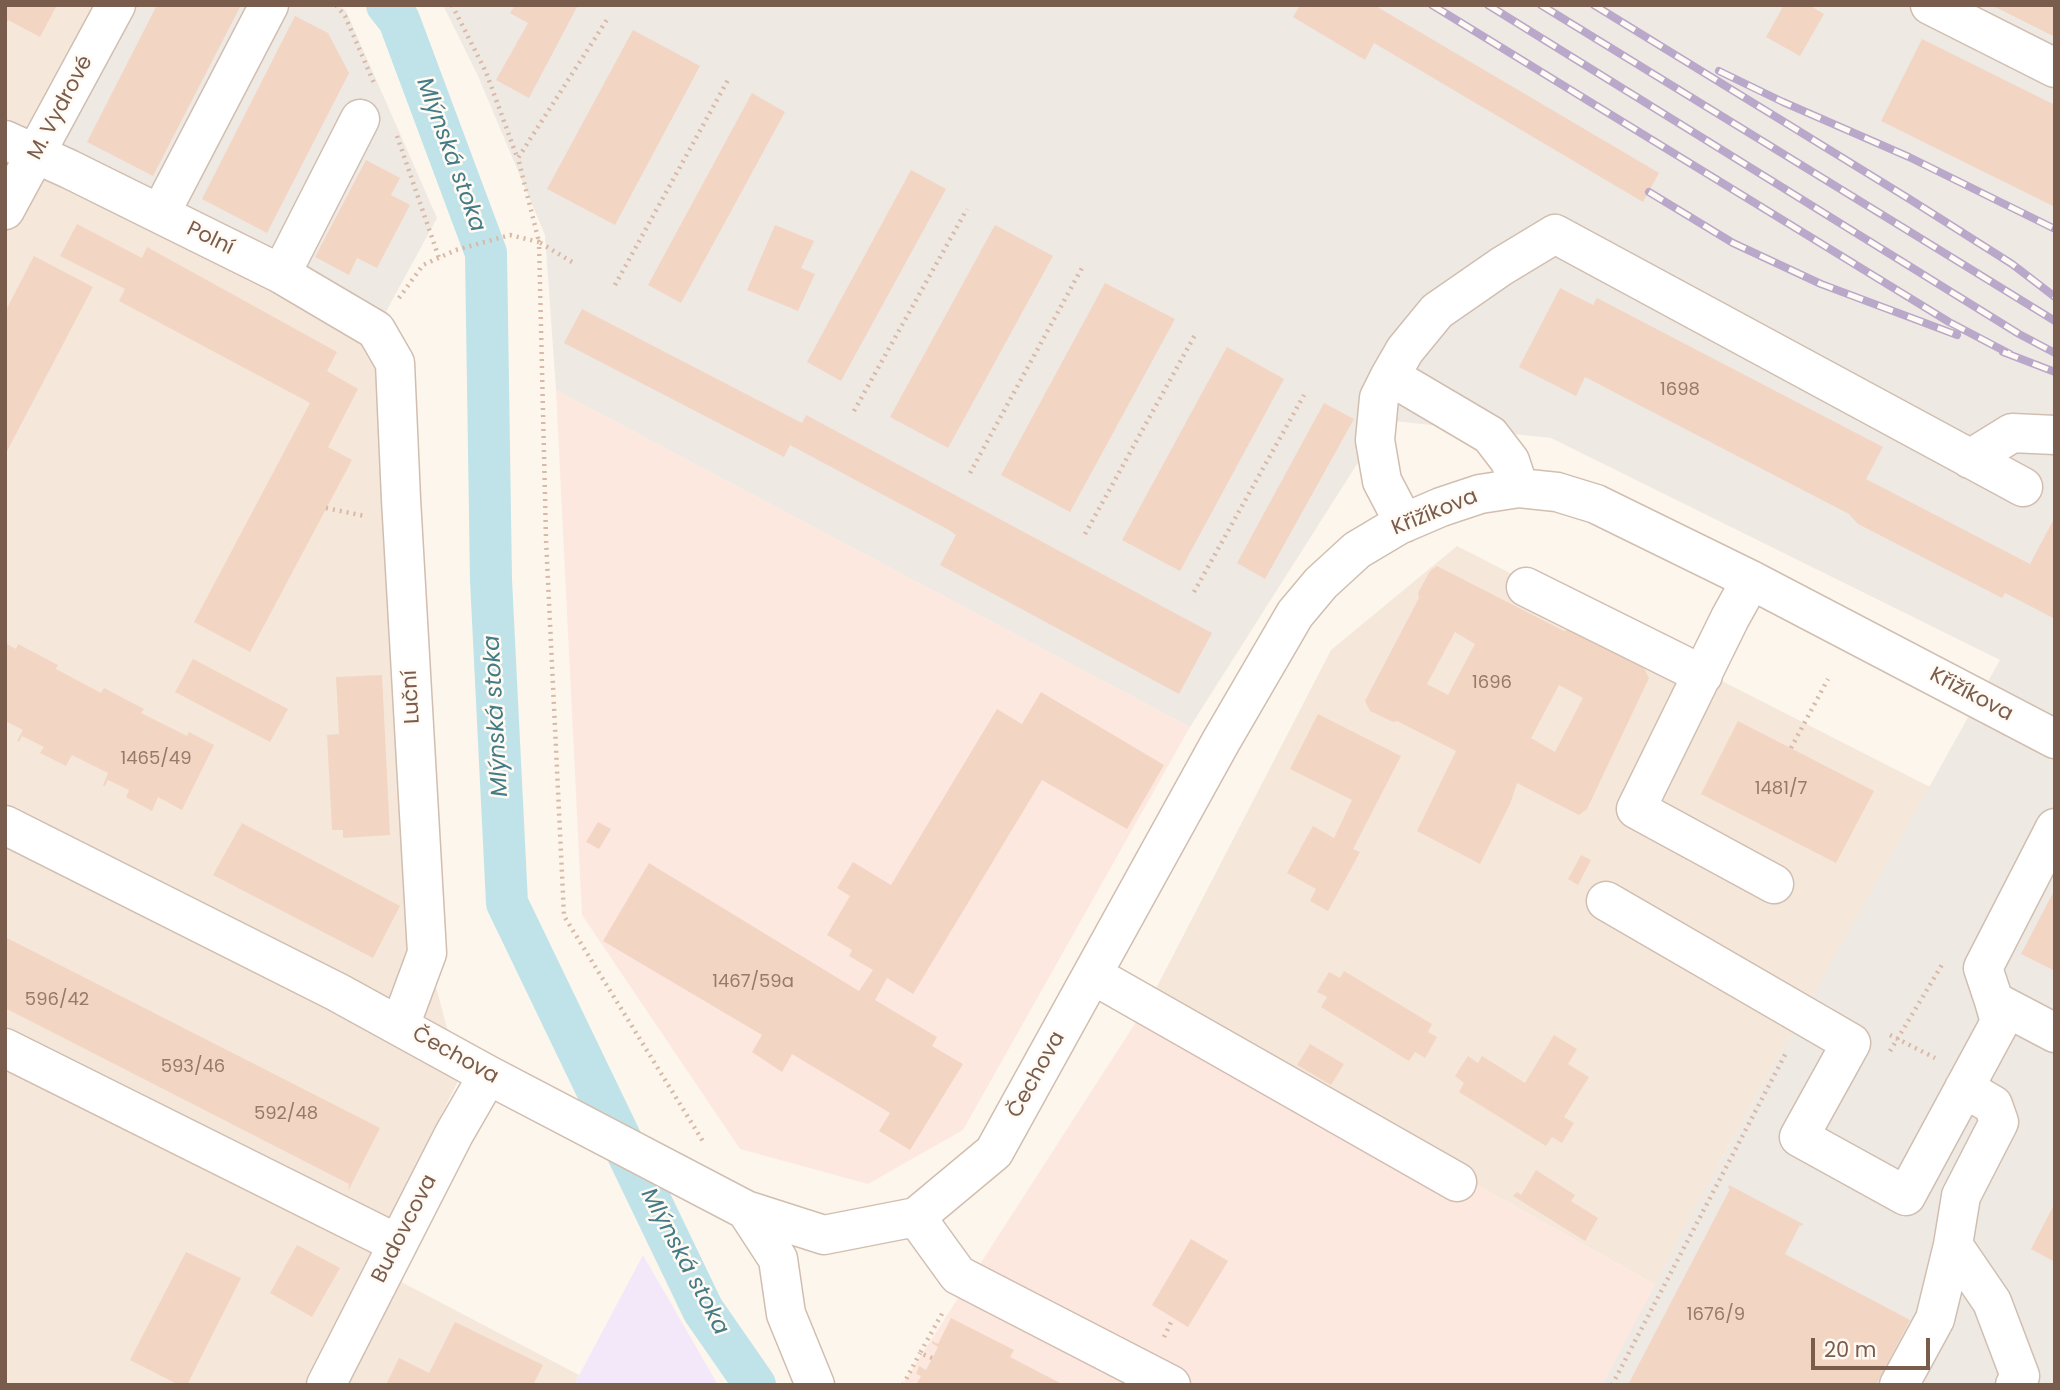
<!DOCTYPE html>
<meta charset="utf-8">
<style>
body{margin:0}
#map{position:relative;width:2060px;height:1390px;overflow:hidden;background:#fdf6ec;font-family:Poppins,sans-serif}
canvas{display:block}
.frame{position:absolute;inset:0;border:7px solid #7a5c4d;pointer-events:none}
.scale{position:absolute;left:1811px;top:1338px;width:119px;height:32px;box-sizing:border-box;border:4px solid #7a5c4d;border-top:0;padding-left:9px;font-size:21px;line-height:24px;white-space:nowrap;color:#7a5c4d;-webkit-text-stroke:5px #fffaf3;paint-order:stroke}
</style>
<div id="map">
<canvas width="2060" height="1390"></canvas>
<div class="frame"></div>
<div class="scale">20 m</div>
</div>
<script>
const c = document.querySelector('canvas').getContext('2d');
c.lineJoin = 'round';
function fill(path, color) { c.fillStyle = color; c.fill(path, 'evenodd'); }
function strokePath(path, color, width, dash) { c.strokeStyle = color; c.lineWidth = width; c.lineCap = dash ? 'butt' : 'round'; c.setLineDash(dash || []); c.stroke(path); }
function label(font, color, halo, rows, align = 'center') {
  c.font = font + ' Poppins,sans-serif'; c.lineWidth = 5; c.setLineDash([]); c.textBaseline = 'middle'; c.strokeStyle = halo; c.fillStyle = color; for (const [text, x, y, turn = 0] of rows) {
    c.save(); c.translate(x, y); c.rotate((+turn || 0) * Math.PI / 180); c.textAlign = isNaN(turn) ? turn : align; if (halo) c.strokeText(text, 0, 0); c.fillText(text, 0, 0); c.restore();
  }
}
fill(new Path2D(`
 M5 5H116L376 330 427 953 460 1077 367 1264 579 1375 574 1385H5Z
 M1457 546 1930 787 1722 1158 1656 1285 1149 1002 1331 650Z`), '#f5e8da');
fill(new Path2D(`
 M556 390 1190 727 963 1130 868 1184 740 1149 582 915Z
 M1149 1002 1656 1285 1602 1385H902Z`), '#fde8e0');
fill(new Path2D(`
 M116 5H339L346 11 437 218 376 330 35 155Z
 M443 5H2055V1385H1602L1722 1158 2000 660 1551 438 1385 420 1190 727 556 390 545 235 478 76Z`), '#efe9e4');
fill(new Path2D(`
 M643 1255 718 1385H574Z`), '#f3e8fa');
strokePath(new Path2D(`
 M387 5 399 20 486 253 491 580 507 903 703 1310 755 1385`), '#bfe3e8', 42);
fill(new Path2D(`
 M5 5H57L40 37 8 20 5 26Z
 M157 5H241L153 176 87 142Z
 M511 5H578L529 98 496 80 528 23 510 13 514 7Z
 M1300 5H1374L1659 173 1643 202 1374 43 1365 60 1293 17Z
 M1784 5H1809L1824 14 1800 56 1766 37Z
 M1991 5H2055V37Z
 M295 16 328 33 349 73 267 233 202 199Z
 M633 30 700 66 615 225 547 189Z
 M1922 39 2055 105V207L1881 121Z
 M752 93 785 112 681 303 648 285Z
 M366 160 400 178 391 195 410 205 377 268 357 258 349 275 315 257Z
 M911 170 946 189 841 381 807 362Z
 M77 224 142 258 147 247 337 352 327 371 358 389 328 447 352 460 250 652 194 622 310 403 119 301 125 289 60 256Z
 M775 225 814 241 801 268 815 274 798 311 747 290Z
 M995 225 1053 256 948 448 890 417Z
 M34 256 93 287 5 455V312Z
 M1105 283 1175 319 1070 512 1001 475Z
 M1560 288 1593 305 1597 298 1883 447 1866 479 2030 564 2055 517V619L2005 593 2002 598 1858 524 1849 514 1585 377 1576 396 1519 367Z
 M582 309 802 423 806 415 1212 633 1179 694 940 565 956 535 949 530 790 445 784 457 564 343Z
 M1227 347 1284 379 1180 571 1122 540Z
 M1324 403 1354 419 1265 579 1237 563Z
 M1437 566 1564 631 1568 630 1644 668 1649 678 1587 809 1579 815 1517 783 1510 804 1480 864 1417 831 1456 751 1397 721 1393 722 1370 711 1365 701 1419 598 1418 593 1430 571ZM1455 632 1475 644 1448 695 1427 684ZM1559 685 1583 698 1555 752 1531 738Z
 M5 643 16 649 18 644 58 665 56 669 101 693 104 688 144 709 141 713 187 736 189 732 214 745 182 810 158 797 152 811 126 797 129 790 108 780 105 786 103 785 108 773 72 755 66 766 40 753 44 747 22 736 19 742 17 741 23 730 5 721Z
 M193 659 288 709 270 742 175 692Z
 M382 675 390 835 343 838V830H332L327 735 339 734 336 677Z
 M1041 692 1164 765 1127 829 1042 780 913 994 887 978 875 1000 937 1037 932 1046 963 1064 910 1150 879 1131 890 1113 792 1054 782 1072 752 1052 762 1035 603 941 649 863 859 991 873 970 849 956 852 950 827 935 850 896 837 888 853 862 891 885 997 709 1022 724Z
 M1318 714 1401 756 1353 849 1360 852 1328 911 1310 901 1316 889 1287 873 1313 826 1334 838 1352 800 1290 769Z
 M1738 721 1874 791 1836 863 1701 794Z
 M598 822 611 829 599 849 586 842Z
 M242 823 400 906 373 958 213 875Z
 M1581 855 1591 860 1578 885 1568 879Z
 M2055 889V971L2021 954Z
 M5 937 380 1128 348 1191 349 1184 5 1008Z
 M1344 971 1432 1024 1428 1032 1437 1037 1425 1058 1415 1052 1409 1061 1321 1007 1327 997 1317 992 1329 972 1340 978Z
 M1554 1035 1577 1049 1568 1064 1589 1077 1564 1117 1574 1123 1562 1143 1552 1137 1546 1146 1459 1092 1464 1083 1455 1076 1468 1056 1478 1063 1482 1056 1525 1083Z
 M1310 1044 1344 1064 1331 1085 1297 1065Z
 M1536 1170 1575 1195 1571 1201 1598 1218 1585 1241 1513 1196 1517 1192 1521 1195Z
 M1729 1185 1803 1224 1802 1226 1800 1225 1785 1254 1910 1320 1876 1385H1628L1730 1189 1728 1188Z
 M2055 1203V1262L2031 1249Z
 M1191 1239 1228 1261 1188 1327 1152 1305Z
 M297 1245 340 1268 312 1317 270 1293Z
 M186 1252 241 1278 187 1385H179L130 1360Z
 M951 1318 1014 1350 1010 1357 1064 1385H916L921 1376 916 1374 919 1366 926 1370 938 1347 932 1343V1341L938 1344Z
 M455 1322 543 1365 533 1385H386L399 1358 429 1373Z`), '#f3d5c3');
const minor = new Path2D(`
 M1930 5 2055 68
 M5 140 69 169 281 274 376 330 395 363 401 499 427 953 400 1026
 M5 210 116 5
 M160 214 269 5
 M281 274 360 119
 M1390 376 1405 350 1437 311 1502 266 1555 234 2023 487
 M1970 459 2012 433 2055 435
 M1404 523 1382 481 1375 440 1379 398 1390 376 1490 435 1510 461 1519 488
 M1751 580 1730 618 1636 809 1774 884
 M1526 587 1703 675
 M5 825 337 992 488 1075 746 1210 824 1235 916 1217 994 1152 1220 743 1295 614 1321 583 1357 550 1399 525 1441 507 1480 494 1519 488 1557 492 1596 504 1751 580 2055 739
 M2055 828 1983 968 1994 1001 2055 1033
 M1606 901 1851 1043 1799 1137 1906 1196 2000 1022 1994 1001
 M1093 975 1457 1182
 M5 1048 398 1244
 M746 1210 778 1259 786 1314 815 1385
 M916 1217 958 1275 1171 1385
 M1953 1245 1992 1302 2020 1376 2015 1385
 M326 1385 454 1134 488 1075
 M1899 1385 1935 1319 1953 1245 1961 1196 1999 1122 1993 1105 1964 1088`);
strokePath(minor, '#d1beb0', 41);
strokePath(new Path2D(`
 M336 5 345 16 374 83
 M452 5 486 72 517 157
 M397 136 439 258
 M572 262 539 242 518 158 608 18
 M615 285 729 78
 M399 298 423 265 456 250 510 235 539 242 546 539 564 916 704 1143
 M854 411 967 209
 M970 473 1083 266
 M326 508 365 516
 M1085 534 1196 333
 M1194 592 1304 395
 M1791 748 1828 679
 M1890 1035 1935 1058
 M1890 1051 1943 963
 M1164 1337 1173 1318
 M932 1358 920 1353 943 1312
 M903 1385 920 1353
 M1612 1385 1787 1051`), '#d9b8a5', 4.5, [2, 5]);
strokePath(minor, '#fff', 38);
const rail = new Path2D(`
 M1432 5 1949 322 2010 354
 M1488 5 2019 334 2055 353
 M1541 5 2055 321
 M1594 5 1911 200 2012 264 2055 297
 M1719 71 1783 102 1909 157 2055 229
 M1649 192 1733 243 1821 284 1957 335
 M2003 352 2055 372`);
strokePath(rail, '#b9a8c9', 8);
strokePath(rail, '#fffaf3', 5, [16]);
label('18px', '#987a6a', null, [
 ["1698",1680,390],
 ["1696",1492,683],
 ["1465/49",156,759],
 ["1481/7",1781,789],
 ["1467/59a",753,982],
 ["596/42",57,1000],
 ["593/46",193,1067],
 ["592/48",286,1114],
 ["1676/9",1716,1315]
]);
label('21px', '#7a5c4d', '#fffaf3', [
 ["M. Vydrové",61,108,-62],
 ["Polní",210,239,26],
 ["Křižíkova",1435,513,-22],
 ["Křižíkova",1971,695,28],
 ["Luční",412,697,-93],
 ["Čechova",455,1056,29],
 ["Čechova",1037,1075,-61],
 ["Budovcova",405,1229,-63]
]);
label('italic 23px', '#437c86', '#fffaf3', [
 ["Mlýnská stoka",450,155,70],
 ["Mlýnská stoka",497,716,-93],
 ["Mlýnská stoka",684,1262,62]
]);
</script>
